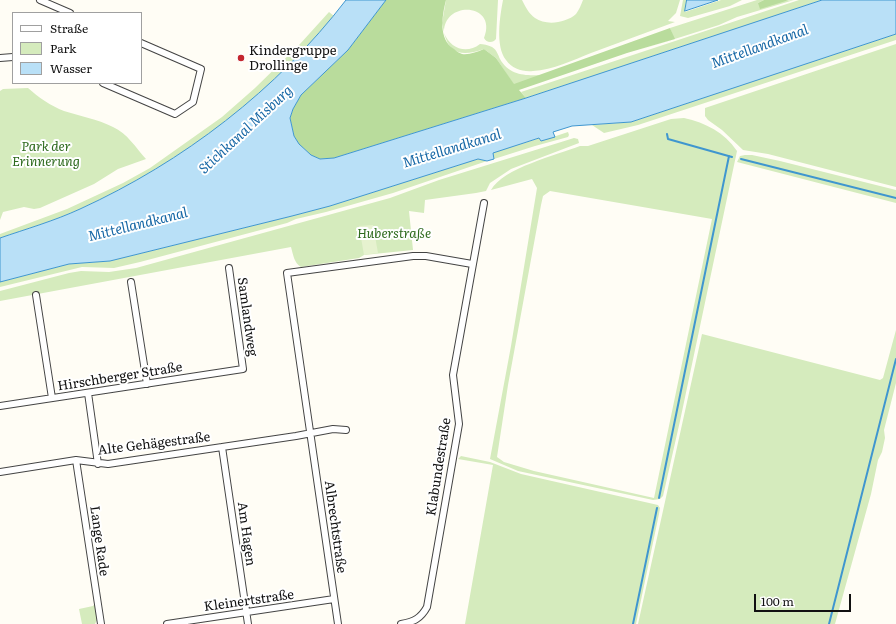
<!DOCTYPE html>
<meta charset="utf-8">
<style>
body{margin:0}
#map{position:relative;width:896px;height:624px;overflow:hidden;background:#fffdf5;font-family:Literata,serif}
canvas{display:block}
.legend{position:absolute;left:12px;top:12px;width:130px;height:72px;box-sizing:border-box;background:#fff;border:1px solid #a0a0a0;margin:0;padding:5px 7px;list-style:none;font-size:12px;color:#111}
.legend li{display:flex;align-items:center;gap:8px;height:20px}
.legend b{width:20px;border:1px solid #a0a0a0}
.scale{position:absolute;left:754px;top:594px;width:97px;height:18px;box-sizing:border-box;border:2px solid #111;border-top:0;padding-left:5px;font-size:12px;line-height:14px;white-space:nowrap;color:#111;-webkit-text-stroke:3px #fff;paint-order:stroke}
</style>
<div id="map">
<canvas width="896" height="624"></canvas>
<ul class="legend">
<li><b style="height:5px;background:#fff"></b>Straße</li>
<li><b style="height:11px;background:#d5ebbd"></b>Park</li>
<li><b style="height:11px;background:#b9e0f7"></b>Wasser</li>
</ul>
<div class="scale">100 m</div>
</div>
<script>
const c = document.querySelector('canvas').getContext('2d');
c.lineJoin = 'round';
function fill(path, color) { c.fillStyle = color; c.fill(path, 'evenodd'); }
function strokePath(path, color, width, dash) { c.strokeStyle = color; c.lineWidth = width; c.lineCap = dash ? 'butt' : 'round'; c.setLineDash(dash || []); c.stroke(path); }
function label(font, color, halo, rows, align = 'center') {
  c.font = font + ' Literata,serif'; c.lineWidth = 4; c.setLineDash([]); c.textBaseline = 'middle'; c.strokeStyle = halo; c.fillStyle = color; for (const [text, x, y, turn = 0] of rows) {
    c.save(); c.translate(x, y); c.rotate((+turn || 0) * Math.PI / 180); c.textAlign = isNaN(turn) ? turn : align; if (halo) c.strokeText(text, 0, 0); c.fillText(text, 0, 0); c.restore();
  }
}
fill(new Path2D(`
 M446 0H498L496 39 494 41C490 43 486 42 484 38 498 3 444 0 444 32L442 23Z
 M503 0H522C525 6 529 14 535 18 546 26 566 23 576 14 579 10 581 5 583 0H680L676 13 668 21 675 22C647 32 619 43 591 53 573 60 553 70 533 71 523 72 512 69 506 60 495 46 500 16 503 0Z
 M683 0H687L685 12 721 0H742L730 6 688 18 680 16Z
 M757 0H764L758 3 794 0 737 17 719 25 681 37 633 52 674 39 670 28Z
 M799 0H822L526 98 521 92Z
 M329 12 334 16C265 99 177 165 80 209 54 221 26 229 0 238V234L67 209 123 183 150 168 222 117 255 88 300 44Z
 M444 33C450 48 466 55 480 44 483 44 488 45 492 47 497 50 498 55 500 59 509 75 525 76 541 75L514 85 496 58 484 49C464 56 450 56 444 33Z
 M896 34V40L638 125 604 133 592 125 631 122Z
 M896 44V187L768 154 743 150 722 130 708 120 705 116V108Z
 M28 88C38 97 51 106 64 111 80 116 97 119 113 127 127 133 136 148 146 159L118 169 94 184 40 208 34 209 24 207 3 212 0 220V91L3 89Z
 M684 118C706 123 724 132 737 151L680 421 663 496 660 499 653 500 518 471 490 459 511 346 537 188 532 179 491 190C503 168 557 155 580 146H588L671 119ZM550 191 712 219 654 498 534 471 504 462 497 457 508 385 541 205 543 196Z
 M568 132 569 135 568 137 535 146 494 159 492 153 540 138 541 141Z
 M574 138 578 139 579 143 511 169 490 183 486 191 476 193 425 200 424 213 409 211 413 250 364 255 359 258 301 267C294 263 293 254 291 247L0 301V291L69 273 81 271 109 272 136 268 390 198 439 180Z
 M745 155H752L780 161 896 190V203L737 162 740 156Z
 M478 159 487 161 393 193 326 212 296 219 287 223 140 262 114 268 82 267 0 287V282L69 264 110 261 292 216 330 206Z
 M896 330V383L884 430 885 438 882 452 878 460 871 494 835 624H638L702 334 880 380 883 378Z
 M461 456 490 462 521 474 658 505 660 508 659 514 636 624H465L493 465 458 459Z
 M96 602 97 620 95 624H82L79 609 93 606Z`), '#d5ebbd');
fill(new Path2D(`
 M386 0H446C442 16 438 39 454 49 456 51 459 53 462 54 469 55 477 52 484 49L496 58 514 84 670 28 675 39 627 53 519 90 526 98 334 158 320 159 311 155 299 144 294 136 290 118 293 109 301 95 348 50Z
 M764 0H789L760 9 758 3Z`), '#b9dc9c');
fill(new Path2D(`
 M373 225 378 253 364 255 359 226Z`), '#e6f2cf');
const water = new Path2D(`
 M346 0H386L348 50 301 95 293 109 290 118 294 136 299 144 311 155 320 159 334 158 526 98 822 0H896V34L631 122 572 126 553 132 555 137 541 141 539 138 493 153 494 159 487 161 478 159 330 206 292 216 110 261 69 264 0 282V238C26 229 54 221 80 209 183 162 277 90 346 0Z
 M687 0H718L685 11Z`);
fill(water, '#b9e0f7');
strokePath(water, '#3f96cf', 1);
strokePath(new Path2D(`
 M667 134 668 139 732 157
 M741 159 896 198
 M659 498 729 156
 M633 624 657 508
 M829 624 896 359`), '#3f96cf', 2);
const street = new Path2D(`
 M40 0 70 13
 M0 58 13 57
 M103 83 175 114 193 102 201 69 141 43
 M131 282 147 384
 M36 295 52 398
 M88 393 98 464
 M0 406 243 369 229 268
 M222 447 248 624
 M76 460 101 624
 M0 472 76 460 108 464 296 436 333 429 346 430
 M167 624 334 599
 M338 624 287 273 413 256H426L472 264
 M401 624C414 622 421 618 427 607L459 424 453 375 484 203`);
strokePath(street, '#444', 8);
strokePath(street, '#fff', 6);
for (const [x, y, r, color] of [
 [241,58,4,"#c4262e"]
]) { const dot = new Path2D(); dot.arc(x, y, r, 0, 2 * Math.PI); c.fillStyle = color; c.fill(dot); strokePath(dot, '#fff', 1.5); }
label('13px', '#111', '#fff', [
 ["Kindergruppe",249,51],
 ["Drollinge",249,66]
], 'left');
label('italic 13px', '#2f6b1f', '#fff', [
 ["Park der",46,147],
 ["Erinnerung",46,162],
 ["Huberstraße",394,234]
]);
label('13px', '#111', '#fff', [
 ["Samlandweg",247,317,82],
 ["Hirschberger Straße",120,377,-9],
 ["Alte Gehägestraße",154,444,-7],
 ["Klabundestraße",439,467,-81],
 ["Albrechtstraße",335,527,82],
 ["Am Hagen",246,534,82],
 ["Lange Rade",99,541,82],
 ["Kleinertstraße",249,601,-8]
]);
label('italic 14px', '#1768a6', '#fff', [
 ["Mittellandkanal",760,47,-20],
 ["Stichkanal Misburg",246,130,-43],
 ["Mittellandkanal",452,149,-17],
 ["Mittellandkanal",138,225,-14]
]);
</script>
